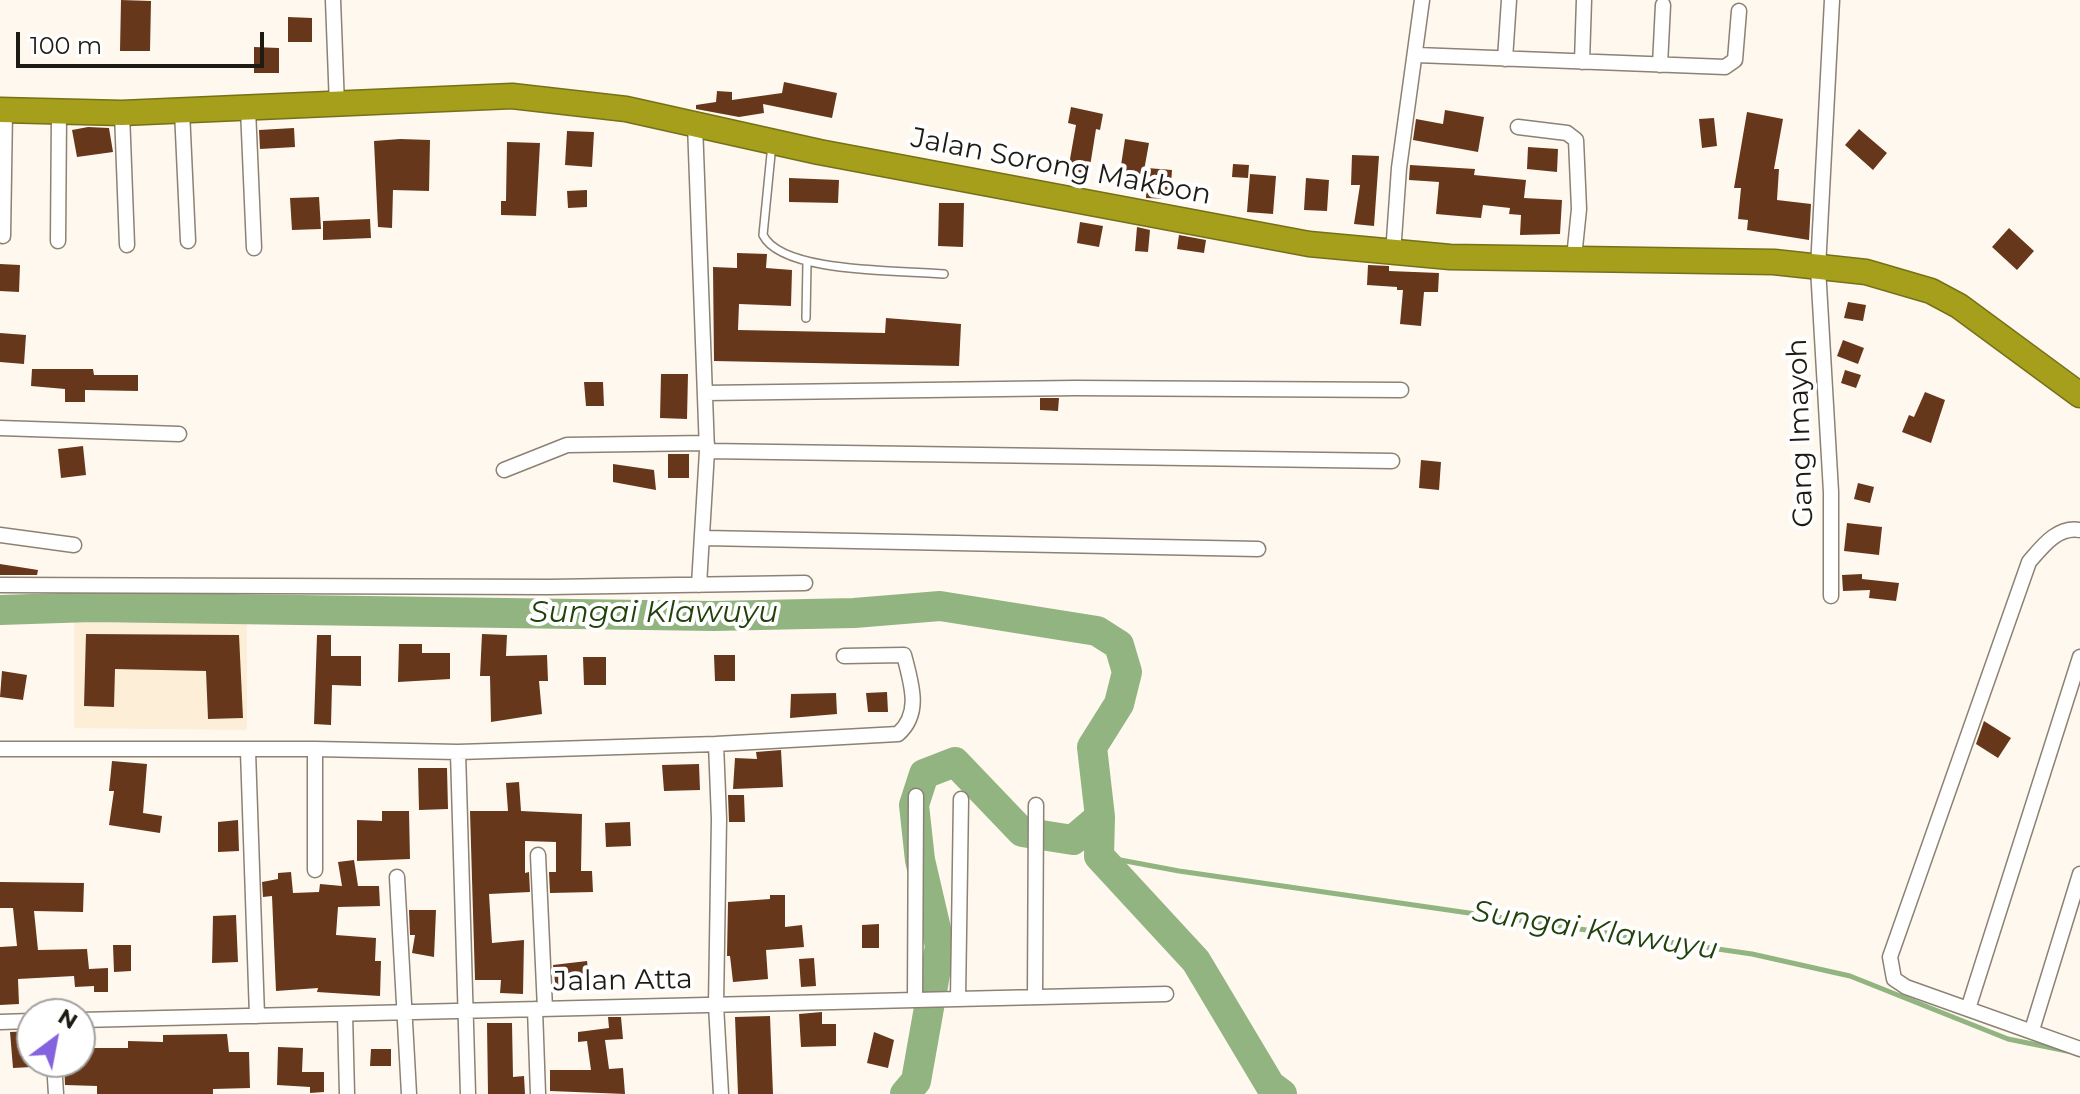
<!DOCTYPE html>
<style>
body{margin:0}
#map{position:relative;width:2080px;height:1094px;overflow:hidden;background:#fff8ef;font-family:Montserrat,sans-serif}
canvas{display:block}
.north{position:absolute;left:16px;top:998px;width:80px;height:80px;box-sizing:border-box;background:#fff;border:2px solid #a5a3a1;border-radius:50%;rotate:32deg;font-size:22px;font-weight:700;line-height:32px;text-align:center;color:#1e1a14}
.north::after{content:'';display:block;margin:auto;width:28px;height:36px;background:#8563de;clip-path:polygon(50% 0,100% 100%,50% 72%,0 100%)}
.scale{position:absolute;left:16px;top:32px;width:248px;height:36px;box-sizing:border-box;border:4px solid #1e1a14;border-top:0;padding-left:10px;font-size:24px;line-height:28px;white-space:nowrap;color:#1e1a14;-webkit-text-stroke:6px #fff;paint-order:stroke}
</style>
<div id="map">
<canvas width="2080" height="1094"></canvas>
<div class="north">N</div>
<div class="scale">100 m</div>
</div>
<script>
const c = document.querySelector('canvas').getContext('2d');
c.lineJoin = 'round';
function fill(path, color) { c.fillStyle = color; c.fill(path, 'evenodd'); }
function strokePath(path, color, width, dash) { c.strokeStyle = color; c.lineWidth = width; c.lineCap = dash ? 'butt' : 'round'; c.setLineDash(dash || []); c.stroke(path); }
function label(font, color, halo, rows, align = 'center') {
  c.font = font + ' Montserrat,sans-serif'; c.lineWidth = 8; c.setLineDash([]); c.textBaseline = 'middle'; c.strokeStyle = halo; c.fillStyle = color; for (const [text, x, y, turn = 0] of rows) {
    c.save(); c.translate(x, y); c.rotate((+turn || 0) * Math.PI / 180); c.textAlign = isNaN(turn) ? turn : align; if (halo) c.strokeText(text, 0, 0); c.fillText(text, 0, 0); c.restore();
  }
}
fill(new Path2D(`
 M74 620 247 622V730L74 728Z`), '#fdeed7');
strokePath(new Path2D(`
 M1099 856 1179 871 1752 954 1850 976 2008 1039 2067 1051`), '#92b481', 5);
strokePath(new Path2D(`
 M0 610 92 607 713 616 854 613 940 606 1097 631 1119 645 1127 672 1119 704 1092 747 1100 817 1073 840 1022 832 955 762 924 774 914 805 920 860 940 946 916 1081 905 1094
 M1100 817 1099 856 1196 961 1270 1085 1282 1094`), '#92b481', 30);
fill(new Path2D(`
 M121 0 151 1 150 51H120Z
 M288 17 312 18V42H288Z
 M254 47 279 48V73H254Z
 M784 82 837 93 832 118 763 104 764 113 739 117 696 109V105L716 102 717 91 732 92V100L782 93Z
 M1071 107 1103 114 1100 130 1096 129 1088 179 1067 176 1076 125 1068 123Z
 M1445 110 1484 117 1478 152 1413 140 1416 119 1443 124Z
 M1747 112 1783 119 1774 169H1779L1777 200 1811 204 1809 240 1747 230 1748 220 1738 219 1741 188H1734Z
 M1714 118 1717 146 1702 148 1699 119Z
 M88 127 109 128 113 152 77 157 72 130Z
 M294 128 295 147 260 149 259 130Z
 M1859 129 1887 153 1873 170 1845 145Z
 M567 131 594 132 592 167 565 165Z
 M400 139 430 140 429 191 393 190 392 228 378 227 374 141Z
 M1125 139 1149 143 1143 176 1120 172Z
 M507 142 540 143 536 216 501 215V201H506Z
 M1528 147 1558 149 1557 172 1527 169Z
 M1352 155 1379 156 1374 226 1354 224 1360 185H1351Z
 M1233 164 1249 165 1248 178 1232 177Z
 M1410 165 1475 169 1474 175 1526 180 1524 198 1562 200 1560 234 1520 235 1521 215 1509 214 1510 208 1483 205 1481 218 1436 214 1439 182 1409 180Z
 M1147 168 1172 170 1170 199 1146 198Z
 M1250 174 1276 176 1273 214 1247 212Z
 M789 178 839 180 838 203 789 202Z
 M1306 178 1329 180 1327 211 1304 210Z
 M587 190V207L568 208 567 191Z
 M319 197 321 229 292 230 290 198Z
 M939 203H964L963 247 938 246Z
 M370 219 371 238 323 240V221Z
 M1080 222 1103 226 1099 247 1077 243Z
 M1137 227 1150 230 1148 252 1135 251Z
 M2009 228 2034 251 2017 270 1992 247Z
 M1179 235 1206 240 1204 253 1177 249Z
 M737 253 767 254 766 268 792 270 791 306 739 304 738 330 885 333 886 318 961 324 959 366 714 361 713 267 737 268Z
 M0 264 20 265 19 292 0 291Z
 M1368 265 1389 266V271L1439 273 1438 292H1424L1421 326 1400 324 1403 290H1397V287L1367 285Z
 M1848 302 1866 305 1863 321 1844 318Z
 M0 333 26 335 24 364 0 362Z
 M1843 340 1864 348 1858 364 1837 356Z
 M32 369H93L94 375H138V391L85 390V402H65V389L31 386Z
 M1845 370 1861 375 1856 388 1841 383Z
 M661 374H688L687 419 660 418Z
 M584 382H603L604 406H586Z
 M1925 392 1945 400 1931 443 1902 432 1909 415 1914 417Z
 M1040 398H1059L1058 411 1040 410Z
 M83 446 86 475 61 478 58 449Z
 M668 454H689V478H668Z
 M1421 460 1441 462 1439 490 1419 488Z
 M613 464 654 470 656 490 613 482Z
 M1858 483 1874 487 1870 503 1854 499Z
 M1847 523 1882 527 1879 555 1844 551Z
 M0 564 38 570 37 575H0Z
 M1862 574V579L1899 583 1896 601 1869 598 1870 590 1843 591 1842 575Z
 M86 634 239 635 243 718 208 719 206 671 115 669 114 707 84 706Z
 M482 634 507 635 506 656 547 655 548 681H539L542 714 491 722 490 676H480Z
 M317 635H331V656H361V686L332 685 331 725 314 724Z
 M399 644H422V653H450V679L398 682Z
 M714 655H735V681H715Z
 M583 657H606V685H584Z
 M2 671 27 675 23 700 0 697Z
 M887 692 888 712H868L866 693Z
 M836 693 837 714 790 718 791 694Z
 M1984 721 2011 738 1998 758 1976 744Z
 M781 750 783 787 733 789 735 758 757 759 756 752Z
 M112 761 147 764 143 813 162 816 160 833 109 825 114 791H109Z
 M699 764 700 790 664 791 662 765Z
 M418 768H447L448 809 419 810Z
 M519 782 521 811 582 814 581 871H592L593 892 550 893 549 872H556V842L525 841V873L529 872 530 892 489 894 492 943 524 940 523 994 500 993 501 980H475L470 811H508L506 783Z
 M728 795H744L745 822H729Z
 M382 811H409L410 859 357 861V820L382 821Z
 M238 820 239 851 218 852V822Z
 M630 822 631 846 606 847 605 823Z
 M354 860 358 886H379L380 906 338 907 336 935 376 938 375 961H381L380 996 317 992 318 988 276 991 272 896 263 897 262 882 278 879V873L291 872 293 893 319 892 320 884 342 886 338 862Z
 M0 882 84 883 83 912 34 911 38 950 87 949 89 969 108 968V992H94V986L75 987 74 976 18 979 19 1004 0 1005V947L17 946 13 908H0Z
 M770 895H785V927L802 925 804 947 766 950 768 979 733 982 730 956H727L728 902 770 899Z
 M409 910H436L434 957 412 953 415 935H410Z
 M236 915 238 962 212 963 213 916Z
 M879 924V948H862V925Z
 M113 945H131V971L114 972Z
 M814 958 816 986 801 987 799 959Z
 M587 961 590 986 556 990 553 965Z
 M822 1012V1024H836V1046L801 1047 799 1014Z
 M770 1016 773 1094H738L735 1017Z
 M608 1017H621L623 1039 605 1040 609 1069 623 1068 625 1094 550 1091V1070H591L587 1041 578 1042V1032L609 1028Z
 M487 1023H512L513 1077 524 1076 525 1094H488Z
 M32 1031V1067L13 1068 10 1032Z
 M874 1032 894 1040 888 1068 867 1063Z
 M227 1034 229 1052H249L250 1088 213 1089V1094H97V1086L65 1085 64 1062H80V1048H128V1041L163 1042V1035Z
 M278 1047 303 1048 302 1072H324V1092L310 1093V1087L277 1085Z
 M371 1049H391V1066H370Z`), '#67371b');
const lane = new Path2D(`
 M772 144 763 235C782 274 903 270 944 274
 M806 318 807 262`);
const street = new Path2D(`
 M333 0 337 106
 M1417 55 1725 67 1735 60 1739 11
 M1505 59 1509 0
 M1582 62 1584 0
 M1660 65 1663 5
 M248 109 254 248
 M182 111 188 241
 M122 113 127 245
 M695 124 707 451 699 585
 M1518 127 1567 133 1576 140 1579 209 1574 258
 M3 236 5 111
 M58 241 59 114
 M1393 254 1399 168 1422 0
 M705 393 1075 388 1401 390
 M0 428 179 434
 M707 451 1392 461
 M504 470 567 445 707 443
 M2080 530C2057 526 2042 547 2029 562L1890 957 1894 979 1906 987 2080 1049
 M0 535 74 545
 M704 538 1258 549
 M0 585 549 587 805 583
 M1831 596V492L1818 268 1832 0
 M0 749H315V870
 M315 749 458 752 716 744
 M248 751 257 1016
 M458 752 468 1094
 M538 855 545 1009
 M397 877 409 1094
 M1035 997 1036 805
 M958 999 961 799
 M915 1000 916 796
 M535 1009 538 1094
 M1968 1009 2080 657
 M345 1014 347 1094
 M80 1020 1166 994
 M0 1022 32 1021
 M2032 1030 2080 874
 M54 1062 56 1094
 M721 1094 716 1005 719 819 716 744 898 734C922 713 911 683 904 655L844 656`);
const highway = new Path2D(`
 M0 110 122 113 512 96 626 109 819 152 1309 244 1450 257 1774 262 1866 272 1931 291 1959 306 2080 395`);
strokePath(lane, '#8b8273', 10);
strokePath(street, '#8b8273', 17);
strokePath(highway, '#767019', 27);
strokePath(lane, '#fff', 7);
strokePath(street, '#fff', 14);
strokePath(highway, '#a59f1c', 24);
label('28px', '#1e1a14', '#fff', [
 ["Jalan Sorong Makbon",1061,167,11],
 ["Gang Imayoh",1801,433,-92],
 ["Jalan Atta",623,981,-1]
]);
label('italic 30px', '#22420c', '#fff', [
 ["Sungai Klawuyu",654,613],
 ["Sungai Klawuyu",1595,931,9]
]);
</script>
